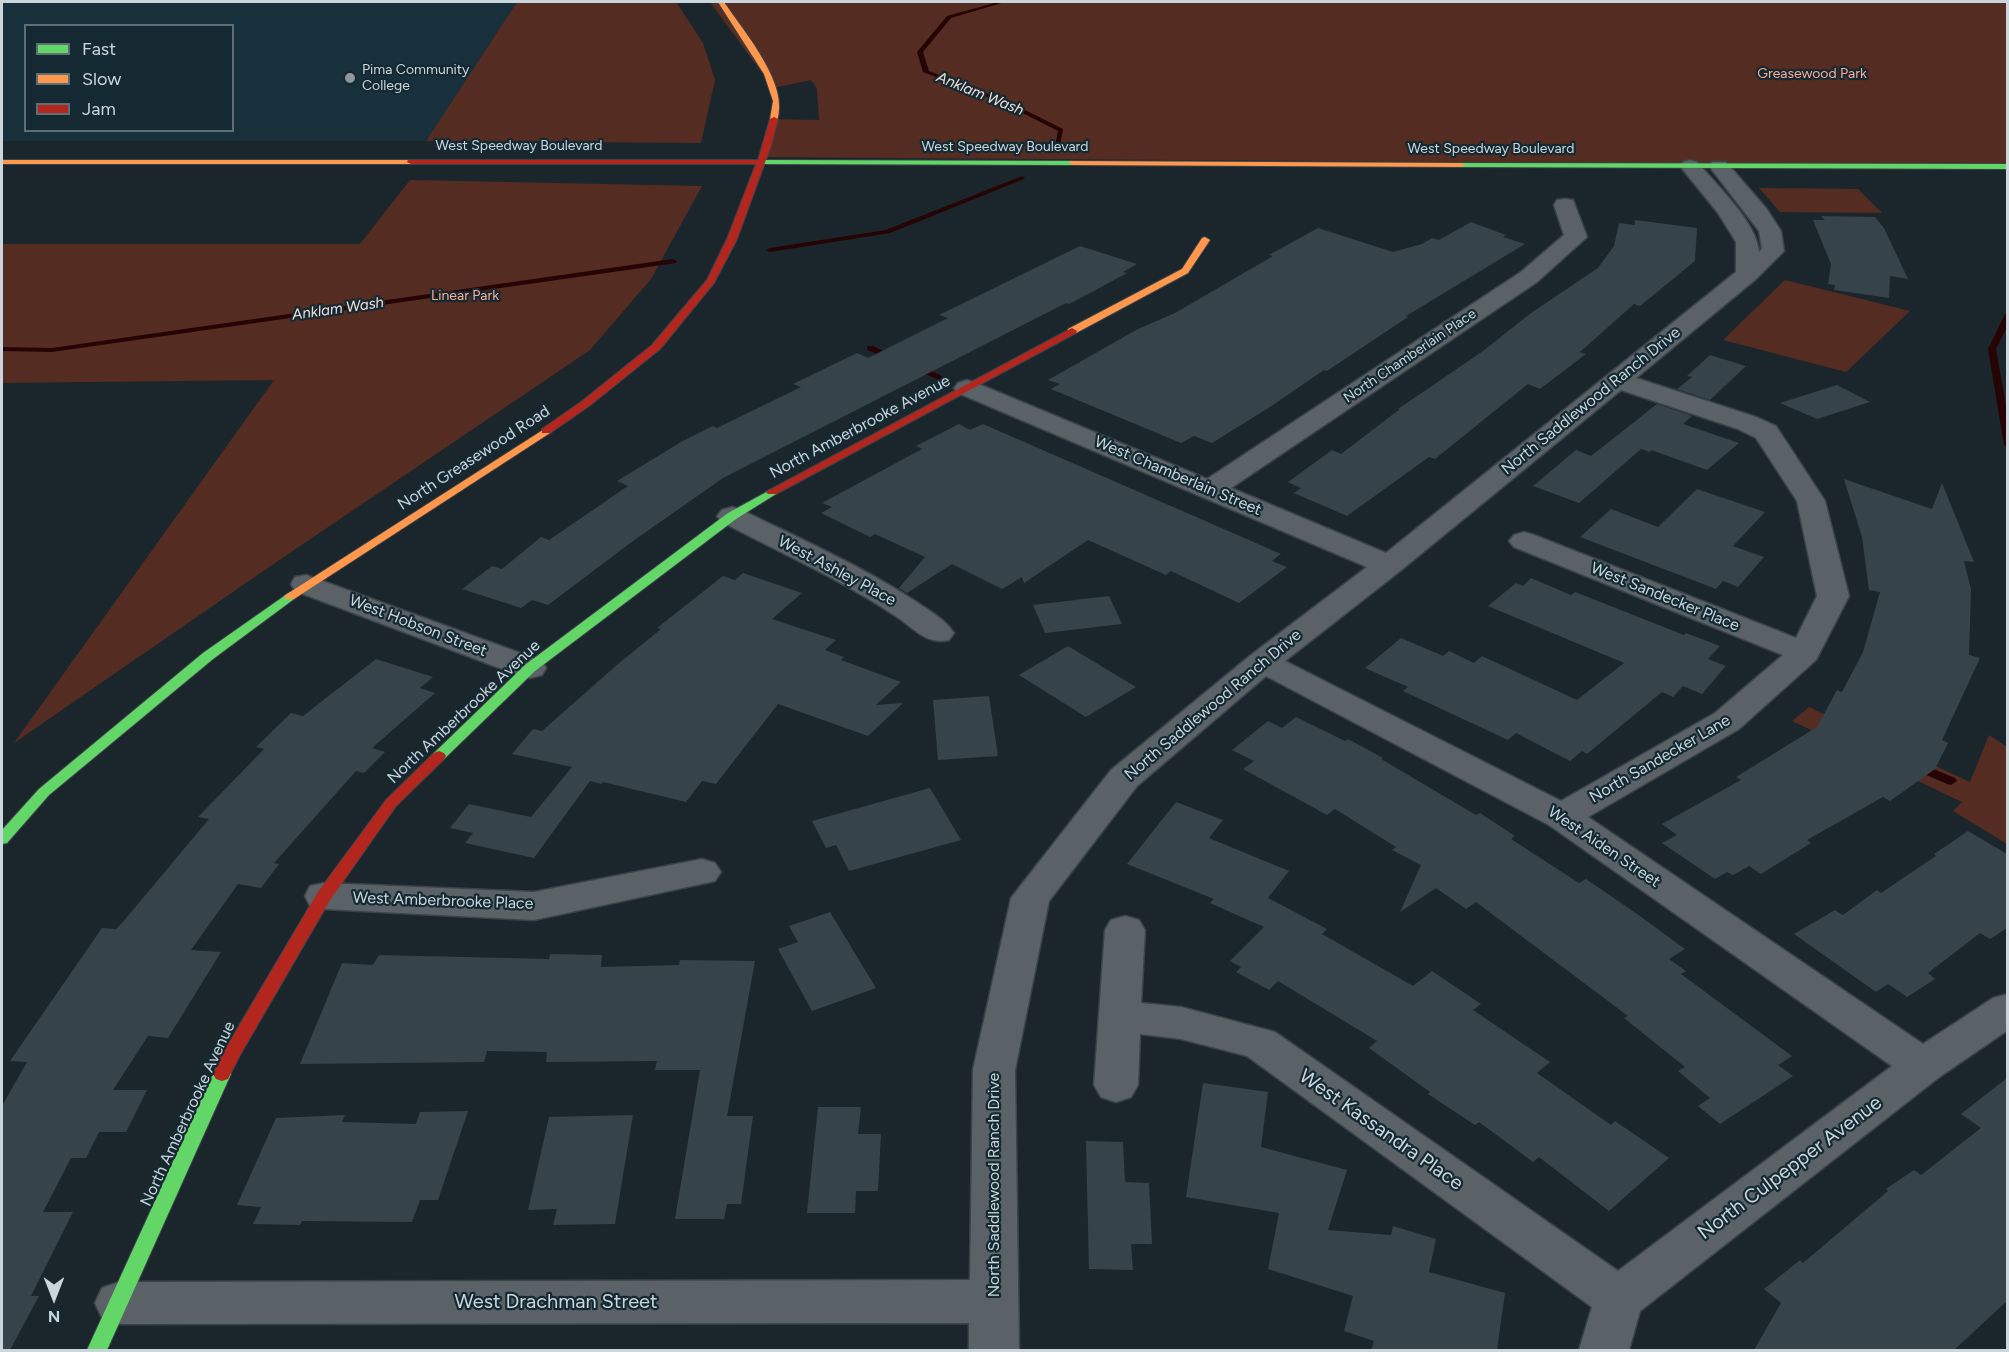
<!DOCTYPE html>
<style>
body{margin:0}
#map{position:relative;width:2009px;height:1352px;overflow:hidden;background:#1b262c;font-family:Figtree,sans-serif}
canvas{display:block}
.frame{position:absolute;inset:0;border:3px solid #cad6dc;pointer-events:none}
.legend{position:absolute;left:24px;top:24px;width:210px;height:108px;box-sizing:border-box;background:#152932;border:2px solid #5d6e76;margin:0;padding:8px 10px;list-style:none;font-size:18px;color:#cad6dc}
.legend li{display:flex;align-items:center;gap:12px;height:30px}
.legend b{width:30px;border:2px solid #5d6e76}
.north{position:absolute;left:24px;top:1268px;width:60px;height:60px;-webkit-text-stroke:4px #152932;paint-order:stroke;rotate:180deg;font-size:16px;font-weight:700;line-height:24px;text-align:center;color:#cad6dc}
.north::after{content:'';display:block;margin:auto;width:21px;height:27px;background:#cad6dc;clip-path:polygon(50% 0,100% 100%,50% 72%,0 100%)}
</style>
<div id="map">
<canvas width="2009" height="1352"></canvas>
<div class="frame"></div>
<ul class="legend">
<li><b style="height:8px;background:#63d668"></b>Fast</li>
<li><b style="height:8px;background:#ff974d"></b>Slow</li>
<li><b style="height:8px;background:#b3261e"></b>Jam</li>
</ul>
<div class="north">N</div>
</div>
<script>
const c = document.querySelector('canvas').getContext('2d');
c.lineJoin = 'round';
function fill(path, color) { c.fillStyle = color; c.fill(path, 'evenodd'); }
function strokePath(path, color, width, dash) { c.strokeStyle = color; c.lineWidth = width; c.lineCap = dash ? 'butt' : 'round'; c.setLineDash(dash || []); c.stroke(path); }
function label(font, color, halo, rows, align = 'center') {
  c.font = font + ' Figtree,sans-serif'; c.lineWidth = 4.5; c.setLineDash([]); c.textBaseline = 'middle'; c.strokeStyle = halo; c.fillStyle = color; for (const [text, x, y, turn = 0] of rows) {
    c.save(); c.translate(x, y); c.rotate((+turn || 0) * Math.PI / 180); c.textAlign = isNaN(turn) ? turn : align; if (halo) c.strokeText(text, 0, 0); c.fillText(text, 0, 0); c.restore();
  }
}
fill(new Path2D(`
 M2 2H517L426 141H2ZM26 26H232V130H26Z`), '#17303c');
fill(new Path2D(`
 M517 2H676L703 43 715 80 701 143 426 141Z
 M710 2H2007V166L762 157 770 119 819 120 817 89 811 80 773 88Z
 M410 180 702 186 651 279 590 350 272 565 14 743 274 380 2 383V244H360Z
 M1759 188 1858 189 1882 213 1780 212Z
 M1785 280 1910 311 1846 372 1723 340Z
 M1809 707 1970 782 1989 735 2007 747V844L1953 811 1962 802 1792 721Z`), '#542c22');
fill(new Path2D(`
 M998 2H1005L951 18 923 52 929 71 1009 102 1063 129 1059 151 1054 150 1058 131 1005 104 923 72 917 52 947 16Z
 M1022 176 1025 178 1024 179 890 233 770 252 766 250 770 248 886 230Z
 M673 259 677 261 676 263 52 352 2 351V347L52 348Z
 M2005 314H2008V325L1996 349 2008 417V447L2004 445 1988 349Z
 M867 346H873L896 357 892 359H889L867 350Z
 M915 366H921L946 378 942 380H939L915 370Z
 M1919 763 1955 778 1957 781 1951 785 1947 784 1915 770 1913 767Z`), '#260304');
fill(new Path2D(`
 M1821 216 1875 217 1884 228 1908 279 1890 276 1889 298 1834 290 1835 285 1828 284 1831 264 1813 220H1825Z
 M1635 220 1697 228 1695 261 1640 306 1634 304 1580 352 1586 354 1540 389 1528 384 1435 459 1429 457 1347 516 1294 493 1301 488 1288 482 1332 450 1341 454 1400 409H1398L1483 351 1531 313 1598 268 1614 246 1619 223 1635 225Z
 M1471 222 1506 235 1503 237 1525 244 1406 316 1408 317 1327 371 1324 370 1270 407 1212 443 1194 436 1181 443 1051 389 1060 384 1048 380 1138 329 1175 313 1273 256 1269 255 1318 228 1393 252 1422 244 1432 238 1439 240Z
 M1080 246 1137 264 1123 272 1127 273 1090 293 1069 304 1066 303 723 478 633 541 548 605 532 600 521 608 462 589 492 566 502 569 541 537 549 540 628 486 617 481 681 442 713 426 717 428 801 387 793 384 857 353 868 358 948 318 939 315Z
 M1710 355 1746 366 1710 400 1677 389 1692 377 1687 376Z
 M1837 385 1870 402 1817 419 1780 403Z
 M1657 404 1692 416 1683 424 1739 443 1707 470 1651 450 1650 452 1641 449 1579 503 1533 486 1576 450 1591 456Z
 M959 424 970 430 983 424 1281 554 1272 561 1287 567 1239 603 1171 571 1166 575 1088 540 1024 583 1022 577 1002 589 952 564 907 593 899 588 925 557 875 534 870 537 821 513 832 507 822 503 922 449 916 446Z
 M1844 479 1932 509 1942 483 1974 562 1964 561 1971 589 1969 655 1980 658 1942 740 1948 743 1935 769 1890 801 1883 797 1807 840 1811 843 1761 874 1749 866 1733 875 1727 872 1715 879 1662 843 1677 835 1662 824 1741 780 1736 777 1817 727 1837 690 1842 692 1863 652 1880 592 1869 590 1862 537Z
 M1697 489 1765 512 1733 546 1764 557 1738 587 1723 581 1716 589 1580 537 1611 509 1658 527Z
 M743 573 802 593 772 619 836 640 825 650 844 657 841 660 901 682 876 705 903 703 868 736 778 704 716 784 702 781 686 802 603 782 601 784 590 781 534 858 465 843 473 833 450 828 469 804 531 817 572 767 512 754 533 729 542 731 618 664 661 629 657 628 723 576 735 580Z
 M1531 578 1571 595 1575 592 1684 635 1686 633 1720 646 1708 659 1726 666 1702 694 1683 686 1673 697 1662 692 1587 754 1582 751 1570 761 1516 733 1508 740 1403 691 1408 687 1365 668 1401 638 1443 656 1449 651 1474 663 1482 656 1577 700 1624 663 1488 606 1516 583 1523 586Z
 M1109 596 1122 624 1045 633 1033 605Z
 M1068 646 1136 687 1086 717 1019 675Z
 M376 659 433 677 420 688 435 693 372 748 385 752 364 773 356 771 274 863 279 864 261 888 238 884 191 950 221 952 168 1038 148 1036 113 1090H147L126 1132H99L86 1158H71L43 1212H73L31 1296H39L10 1350H2V1106L27 1062 10 1061 102 928 116 929 122 923 209 819 198 817 264 749 256 747 291 713 303 716Z
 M989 696 998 756 938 760 933 700Z
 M1296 717 1345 741 1348 739 1383 758 1381 759 1476 815 1480 813 1515 836 1511 839 1579 883 1586 879 1640 916 1685 949 1669 959 1686 971 1681 974 1792 1056 1778 1065 1793 1076 1720 1124 1698 1106 1710 1098 1678 1071 1685 1067 1624 1018 1628 1016 1476 902 1466 909 1436 888 1400 912 1421 865 1392 850 1396 847 1335 809 1327 815 1243 769 1254 761 1232 750 1268 721 1282 728Z
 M930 788 961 840 849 871 836 845 826 848 812 821Z
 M1176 802 1223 820 1209 838 1289 871 1268 898 1327 929 1322 934 1413 986 1432 971 1481 1004 1473 1010 1550 1062 1537 1073 1611 1125 1615 1121 1669 1158 1609 1211 1539 1157 1533 1162 1479 1122 1475 1125 1428 1094 1430 1092 1369 1048 1377 1041 1278 981 1269 990 1236 972 1241 967 1230 961 1264 927 1210 903 1214 899 1127 864Z
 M1968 831 2007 854V928L1990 939 1980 933 1928 973 1935 979 1907 997 1888 984 1876 992 1794 934 1835 910 1843 915 1877 890 1881 893 1936 856 1934 854Z
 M830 912 876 988 812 1011 778 949 798 942 789 926Z
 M550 954 602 955 601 967 679 965 680 960 755 961 727 1116H753L741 1204H727L724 1219H675L700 1070H655L657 1061 546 1062 547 1052 487 1051 484 1062 300 1064 342 963 373 965 379 955 549 959Z
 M2007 1078V1301L1954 1350H1754L1781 1303 1764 1289 1800 1260 1803 1263 1888 1191 1886 1189 1914 1170 1921 1175 1981 1128 1961 1114Z
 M1203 1083 1268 1092 1261 1147 1347 1170 1328 1230 1391 1235 1393 1226 1436 1239 1429 1272 1505 1293 1497 1350H1371L1374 1341 1344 1331 1353 1296 1268 1269 1279 1213 1186 1197Z
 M818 1107H861L858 1134H881L878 1191H856L855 1213H807Z
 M468 1111 438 1200H420L412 1222 302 1221 300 1225 253 1224 261 1207 237 1205 276 1118 345 1115 342 1122 416 1124 420 1112Z
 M633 1115 615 1224 553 1225 557 1209 528 1210 549 1117Z
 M1086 1141 1123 1142 1125 1182 1149 1183 1152 1244H1131L1133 1270 1089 1269Z`), '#36434a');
const street = new Path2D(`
 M1690 160 1697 162C1716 184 1757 223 1759 252L1762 249 1759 231 1709 166 1712 162H1726L1766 208 1781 231 1784 251 1756 279 1636 378 1756 417 1776 426 1825 501 1849 596 1816 660 1739 729 1588 817 1923 1044 1993 998 2008 994V1030L1938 1078 1640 1311 1629 1350H1579L1592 1307 1247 1056 1181 1039 1140 1034 1138 1085 1131 1097 1116 1102 1101 1097 1094 1085 1105 930 1111 920 1125 916 1139 920 1145 930 1141 1003 1181 1007 1275 1032 1618 1271 1892 1066 1549 825 1266 676 1137 786 1049 901 1015 1070 1019 1350H969V1323L119 1324 102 1318 95 1303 102 1288 119 1282 970 1280 973 1070 1011 898 1111 770 1251 655 1367 567 958 393 954 388 958 383 967 380 976 383 1207 479 1521 272 1564 235 1554 205 1557 200 1565 199 1573 200 1587 237 1537 282 1231 488 1386 553 1736 272V242L1718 213 1680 166 1683 162ZM1621 390 1738 429 1756 438 1797 501 1817 596 1796 638 1534 535 1524 532 1514 535 1509 541 1514 547 1783 655 1715 713 1561 801 1285 661 1400 571Z
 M732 507 742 510C800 539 860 565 915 601 928 610 945 619 954 633L949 640C926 645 915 629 897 617 842 580 781 553 722 522L717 516 722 510Z
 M306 575 542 661 546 668 542 675 530 678 518 675 295 591 291 584 295 577Z
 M702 859 715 863 721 872 715 881 534 920 324 909 310 906 305 896 310 886 324 883 534 892Z`);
const fast = new Path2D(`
 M756 160 1073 161 1077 163 1073 165 759 164 755 162Z
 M1458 163 2008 164V169L1461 167 1457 165Z
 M772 489 778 492 776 494 736 519 535 671 444 759H434L432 756 434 753 525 665 728 513Z
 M290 592 294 593 296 596 294 599 213 659 49 795 7 843 2 844V830L39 789 203 653Z
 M222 1067 228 1069 231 1074 107 1350H87L213 1074 216 1069Z`);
const slow = new Path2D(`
 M718 2H724C744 32 790 84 777 121L770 119 773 101 764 74Z
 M2 160H411L415 162 411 164H2Z
 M1070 161 1461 163 1465 165 1461 167 1073 165 1069 163Z
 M1205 237 1210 240 1188 273 1076 333H1068V329L1182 269 1202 238Z
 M546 428 552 431 550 433 294 599H286L284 596Z`);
const jam = new Path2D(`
 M774 117 778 119 771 146 737 239 714 283 660 349 589 406 550 433H542V429L581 402 652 345 707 280 727 239 756 164H411L407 162 408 160H758L770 119Z
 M1072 328 1077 331 1076 333 776 494H768L766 492Z
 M439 751 444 753 446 756 444 759 396 806 330 900 240 1055 228 1079 222 1081 216 1079 213 1074 226 1048 318 892 386 800 434 753Z`);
strokePath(street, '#3a4348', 3);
strokePath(fast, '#3a4348', 2);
strokePath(slow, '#3a4348', 2);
strokePath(jam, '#3a4348', 2);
fill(street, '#5b6267');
fill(fast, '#63d668');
fill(slow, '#ff974d');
fill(jam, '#b3261e');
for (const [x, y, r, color] of [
 [350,78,6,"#8d989e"]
]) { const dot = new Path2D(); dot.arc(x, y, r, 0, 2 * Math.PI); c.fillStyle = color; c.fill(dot); strokePath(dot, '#152932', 2); }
label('14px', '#cad6dc', '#152932', [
 ["Pima Community",362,70],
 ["College",362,86]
], 'left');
label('14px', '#fdab94', '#152932', [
 ["Greasewood Park",1812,74],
 ["Linear Park",465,296]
]);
label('14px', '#cad6dc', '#152932', [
 ["West Speedway Boulevard",519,146],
 ["West Speedway Boulevard",1005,147],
 ["West Speedway Boulevard",1491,149],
 ["North Chamberlain Place",1410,356,-34]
]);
label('italic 15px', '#f4ded8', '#152932', [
 ["Anklam Wash",980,94,22],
 ["Anklam Wash",338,309,-8]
]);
label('16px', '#cad6dc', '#152932', [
 ["North Saddlewood Ranch Drive",1591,401,-39],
 ["North Amberbrooke Avenue",860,427,-28],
 ["North Greasewood Road",474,458,-33],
 ["West Chamberlain Street",1178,476,23],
 ["West Ashley Place",837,571,28],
 ["West Sandecker Place",1665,597,22],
 ["West Hobson Street",418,626,21],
 ["North Saddlewood Ranch Drive",1213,705,-40],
 ["North Amberbrooke Avenue",464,712,-43],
 ["North Sandecker Lane",1660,759,-30],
 ["West Aiden Street",1604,847,34],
 ["West Amberbrooke Place",443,901,2],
 ["North Amberbrooke Avenue",188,1114,-65],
 ["North Saddlewood Ranch Drive",994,1185,-90]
]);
label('20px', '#cad6dc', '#152932', [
 ["West Kassandra Place",1381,1130,35],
 ["North Culpepper Avenue",1790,1168,-37],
 ["West Drachman Street",556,1302]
]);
</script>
